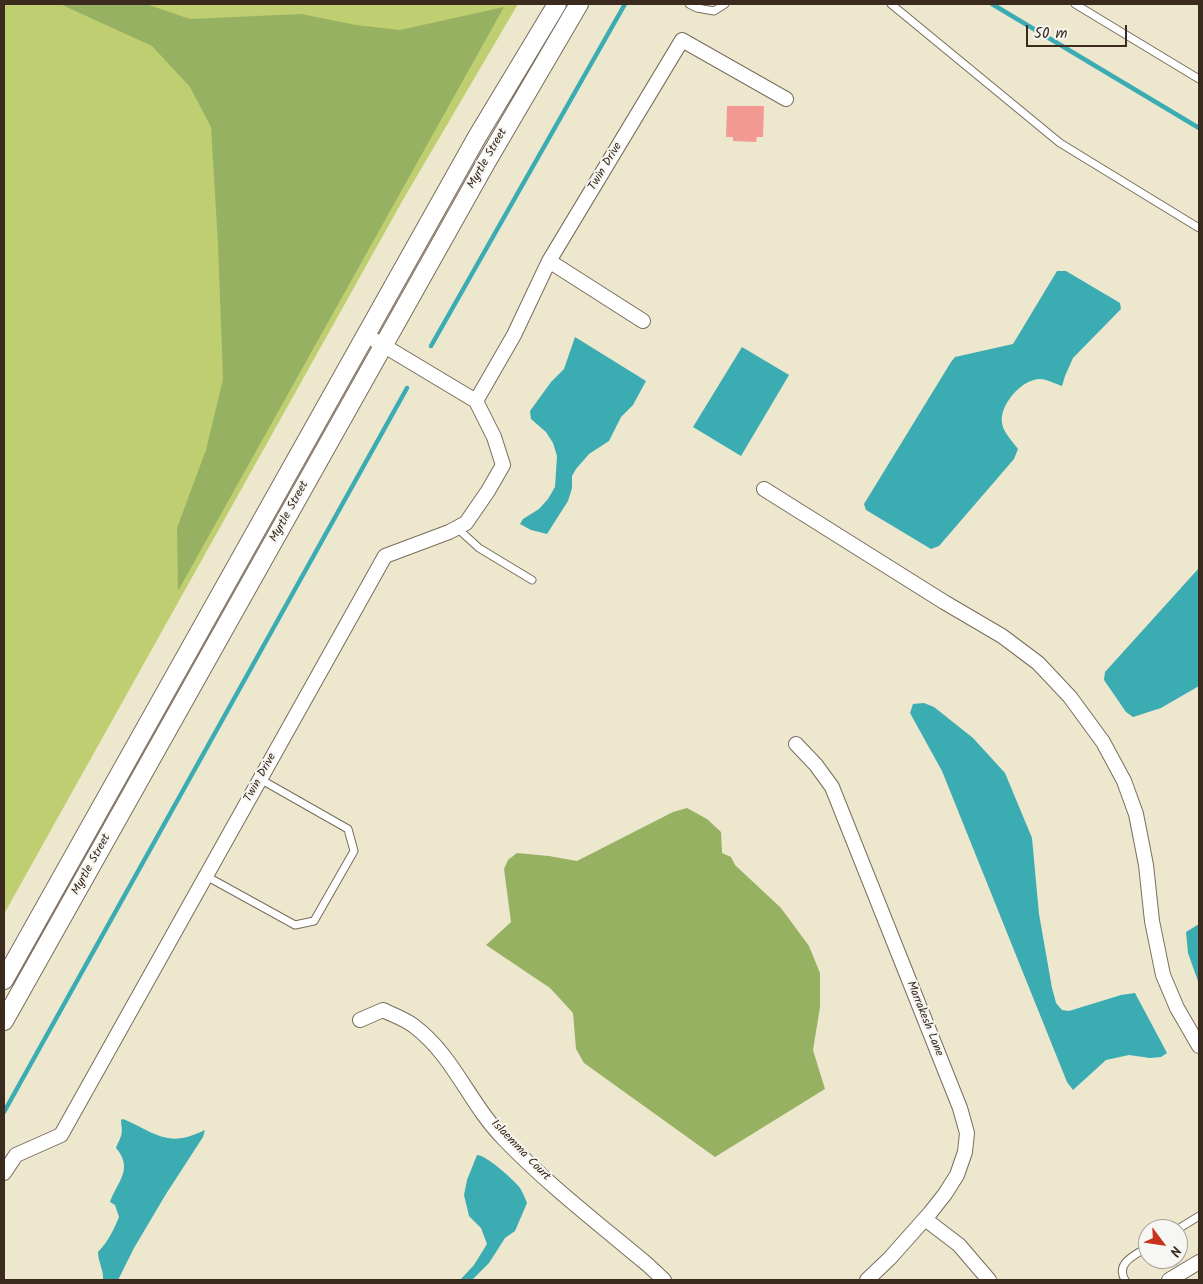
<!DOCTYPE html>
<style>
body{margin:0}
#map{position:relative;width:1203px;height:1284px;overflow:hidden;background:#ede7ce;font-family:Kalam,sans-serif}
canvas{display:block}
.frame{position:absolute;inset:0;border:5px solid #3b2a1e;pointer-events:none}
.north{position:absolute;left:1138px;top:1219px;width:50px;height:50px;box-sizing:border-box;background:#f6f6f2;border:1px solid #aba49d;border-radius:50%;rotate:121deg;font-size:14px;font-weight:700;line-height:20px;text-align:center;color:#3b2a1e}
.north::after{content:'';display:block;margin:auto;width:18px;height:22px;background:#c8321e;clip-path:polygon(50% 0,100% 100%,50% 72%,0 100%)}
.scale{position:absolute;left:1026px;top:25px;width:101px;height:22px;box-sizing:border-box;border:2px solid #3b2a1e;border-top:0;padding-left:6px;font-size:15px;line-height:18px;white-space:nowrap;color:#3b2a1e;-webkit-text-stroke:4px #f6f6f2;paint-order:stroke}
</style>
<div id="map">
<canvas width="1203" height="1284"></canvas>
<div class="frame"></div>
<div class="north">N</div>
<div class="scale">50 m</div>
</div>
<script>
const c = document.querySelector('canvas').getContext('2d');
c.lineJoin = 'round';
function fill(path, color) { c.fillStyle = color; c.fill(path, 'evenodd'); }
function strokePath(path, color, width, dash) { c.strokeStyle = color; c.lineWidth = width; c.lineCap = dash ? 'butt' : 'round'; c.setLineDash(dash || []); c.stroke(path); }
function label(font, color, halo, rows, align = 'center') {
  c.font = font + ' Kalam,sans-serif'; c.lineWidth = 4; c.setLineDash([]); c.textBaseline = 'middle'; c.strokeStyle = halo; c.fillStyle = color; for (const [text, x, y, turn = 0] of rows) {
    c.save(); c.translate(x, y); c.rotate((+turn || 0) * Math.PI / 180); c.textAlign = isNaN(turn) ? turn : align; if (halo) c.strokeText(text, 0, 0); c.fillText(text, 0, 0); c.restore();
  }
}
fill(new Path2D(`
 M4 4H518L404 198 4 914Z`), '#bfce71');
fill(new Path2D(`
 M60 4H146L190 19 301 14 356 25 400 30 504 7 178 591 177 528 206 450 223 379 218 244 211 127 190 87 152 46Z
 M687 808 707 819 721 832 722 853 731 857 735 865 781 908 809 946 820 973V1007L813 1050 825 1089 715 1157 584 1063 576 1049 573 1013 550 988 486 945 511 922 504 869 508 860 517 853 549 856 577 861 673 812Z`), '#97b163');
fill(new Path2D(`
 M1057 271H1066L1120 303 1121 309 1073 358 1065 376 1062 386C1056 384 1046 379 1040 379 1022 379 999 405 1002 423 1003 432 1013 442 1018 449L1014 459 939 546 931 549 866 510 864 504 951 362 955 357 1013 344Z
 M575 337 646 381 633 405 621 417 609 441 589 454 576 469 572 476V488L568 501 547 534 531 530 520 524 523 519 539 509 548 499 555 487 557 456 553 443 546 432 531 419 530 411 551 382 564 369Z
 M742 347 789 375 741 456 693 427Z
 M1199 568V686L1161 708 1133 717 1126 712 1104 680 1105 672Z
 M924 703 934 707 973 738 1005 773 1032 838 1039 914 1052 988 1056 1003 1062 1010 1069 1011 1121 995 1135 993 1167 1053 1161 1057 1150 1058 1129 1055 1106 1060 1073 1090 1067 1082 942 771 910 713 913 704Z
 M1199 924V984L1188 953 1186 932Z
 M123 1119C142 1126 160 1142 182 1138 190 1137 198 1133 205 1130L203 1137 166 1194 134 1248 118 1280H103C104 1270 98 1262 98 1252 108 1242 114 1229 119 1217L115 1205 110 1202C117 1182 134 1169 116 1148 117 1144 120 1140 121 1136 123 1131 121 1125 121 1120Z
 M477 1155C486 1155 514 1180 520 1188 523 1193 525 1198 527 1203L515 1231 505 1238 489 1263 472 1280H460L474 1265 487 1244 481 1228 469 1216 464 1195 467 1180Z`), '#3aacb2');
strokePath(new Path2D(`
 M992 4 1199 128
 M431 346 625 4
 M4 1112 407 388`), '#3aacb2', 4.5);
fill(new Path2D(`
 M727 106H764L763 137H757L756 142 733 141V137H726Z`), '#f29993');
const service = new Path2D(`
 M689 4 697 8 714 11 725 4
 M891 4 1060 143 1199 228
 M1075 4 1199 79
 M457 528 479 548 532 580
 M206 876 295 925 314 921 354 851 348 829 260 779
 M1178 1229 1199 1216
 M1125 1280C1115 1263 1135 1255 1148 1247`);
const minor = new Path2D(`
 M549 261 643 321
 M366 335 476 401
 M764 489 944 602 1002 636 1038 663 1070 697 1103 742 1124 781 1136 814 1146 865 1152 921 1163 975 1177 1008 1199 1046
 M796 744 816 765 832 787 960 1108 967 1133 965 1152 957 1175 945 1194 930 1213 890 1258 867 1280
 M360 1020 383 1010C393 1015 405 1019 414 1026 454 1056 469 1103 503 1138 547 1184 599 1224 648 1265L664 1280
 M4 1173 16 1155 61 1135 385 556 449 532 466 523 488 491 503 465 494 437 476 401 514 335 549 261 682 40 786 99
 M925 1219 959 1245 989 1280
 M1169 1280 1199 1262`);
const tertiary = new Path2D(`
 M4 980 477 137 557 4
 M4 1021 487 161 579 4`);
strokePath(service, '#796c5c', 9);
strokePath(minor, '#796c5c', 16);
strokePath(tertiary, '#796c5c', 20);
strokePath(service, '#fff', 7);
strokePath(minor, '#fff', 14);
strokePath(tertiary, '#fff', 18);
label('12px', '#3b2a1e', '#f6f6f2', [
 ["Myrtle Street",488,159,-60],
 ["Twin Drive",606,167,-59],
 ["Myrtle Street",290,512,-61],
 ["Twin Drive",261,778,-61],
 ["Myrtle Street",92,865,-61],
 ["Marrakesh Lane",924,1019,68],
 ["Islaemma Court",520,1151,46]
]);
</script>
